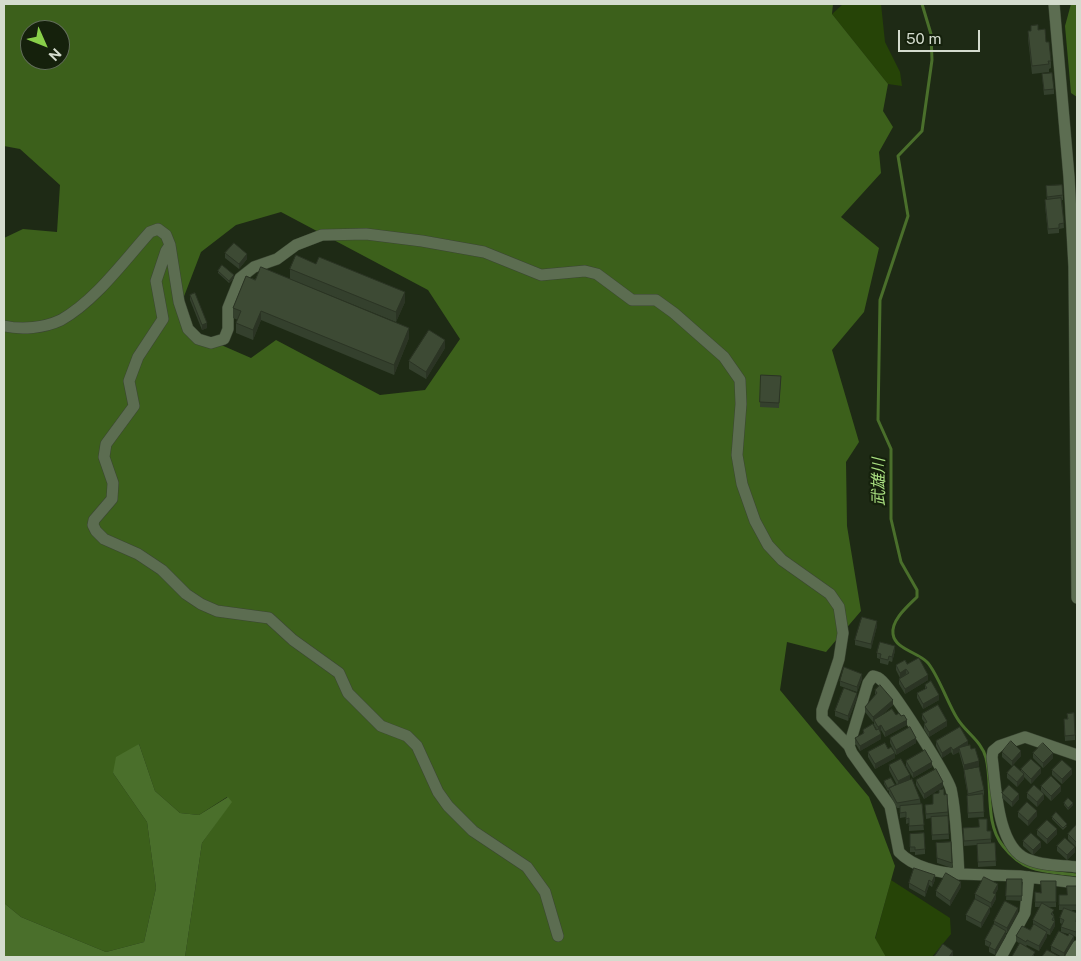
<!DOCTYPE html>
<meta charset="utf-8">
<style>
body{margin:0}
#map{position:relative;width:1081px;height:961px;overflow:hidden;background:#1e2a15;font-family:"Public Sans",sans-serif}
canvas{display:block}
.frame{position:absolute;inset:0;border:5px solid #d4dcce;pointer-events:none}
.north{position:absolute;left:20px;top:20px;width:50px;height:50px;box-sizing:border-box;background:#15210c;border:1px solid #616c5a;border-radius:50%;rotate:134deg;font-size:14px;font-weight:700;line-height:20px;text-align:center;color:#d4dcce}
.north::after{content:'';display:block;margin:auto;width:18px;height:22px;background:#88cf49;clip-path:polygon(50% 0,100% 100%,50% 72%,0 100%)}
.scale{position:absolute;left:898px;top:30px;width:82px;height:22px;box-sizing:border-box;border:2px solid #d4dcce;border-top:0;padding-left:6px;font-size:15px;line-height:18px;white-space:nowrap;color:#d4dcce;-webkit-text-stroke:4px #15210c;paint-order:stroke}
</style>
<div id="map">
<canvas width="1081" height="961"></canvas>
<div class="frame"></div>
<div class="north">N</div>
<div class="scale">50 m</div>
</div>
<script>
const c = document.querySelector('canvas').getContext('2d');
c.lineJoin = 'round';
function fill(path, color) { c.fillStyle = color; c.fill(path, 'evenodd'); }
function strokePath(path, color, width, dash) { c.strokeStyle = color; c.lineWidth = width; c.lineCap = dash ? 'butt' : 'round'; c.setLineDash(dash || []); c.stroke(path); }
function label(font, color, halo, rows, align = 'center') {
  c.font = font + ' "Public Sans","Noto Sans JP",sans-serif'; c.lineWidth = 4.5; c.setLineDash([]); c.textBaseline = 'middle'; c.strokeStyle = halo; c.fillStyle = color; for (const [text, x, y, turn = 0] of rows) {
    c.save(); c.translate(x, y); c.rotate((+turn || 0) * Math.PI / 180); c.textAlign = isNaN(turn) ? turn : align; if (halo) c.strokeText(text, 0, 0); c.fillText(text, 0, 0); c.restore();
  }
}
fill(new Path2D(`
 M843 4H881L885 42 900 72 902 86 888 84 832 14Z
 M891 880 950 918 951 934 932 957H886L875 939Z`), '#264407');
fill(new Path2D(`
 M4 4H833L832 14 888 84 883 111 893 127 879 152 881 173 841 217 879 248 864 312 832 350 859 442 846 462 847 526 861 611 826 652 787 642 780 690 869 797 895 866 875 938 886 957H185L202 843 231 802 227 797 199 815 180 813 155 791 139 744 113 773 147 822 156 888 144 942 106 952 21 917 4 903V238L23 229 57 232 60 185 20 149 4 146ZM30 30H60V60H30ZM281 212 428 290 460 339 425 390 380 395 276 340 251 358 196 334 183 299 201 252 236 225Z
 M1071 4H1077V97L1071 93 1065 26Z`), '#3c601b');
fill(new Path2D(`
 M139 744 155 791 180 813 199 815 228 797 232 802 202 843 185 957H4V903L21 917 106 952 144 942 156 888 147 822 113 773 116 757Z`), '#4a6f2b');
strokePath(new Path2D(`
 M922 4 931 34 932 60 922 131 898 156 908 216 880 300 878 420 891 449V519L901 562 917 590V597C908 606 891 620 893 634 895 649 917 652 927 662 937 672 948 704 957 718 965 732 982 741 986 758 993 784 984 823 1003 846 1025 874 1045 871 1077 875`), '#4a6f2b', 3);
const minor = new Path2D(`
 M1054 4 1069 177 1074 267 1077 598
 M170 245 166 251 156 281 163 319 138 357 129 381 134 406 106 444 104 457 113 483 112 499 94 520 93 525 96 531 104 539 138 554 162 570 186 594 201 604 217 611 269 618 293 640 339 673 348 693 381 726 407 736 417 746 438 792 448 806 473 831 527 867 545 892 558 936
 M4 326C22 330 44 328 61 320 95 301 124 261 150 232L158 229 166 235 170 245 179 302 188 329 198 339 211 343 224 339 228 329V308L240 278 254 267 277 259 296 245 322 235 366 234 422 241 484 252 541 275 585 271 597 274 632 300H656L674 313 724 357 740 380 741 404 737 455 742 484 755 521 768 545 782 560 830 594 839 607 843 633 839 659 822 710V718L849 746
 M1077 755 1025 737 999 746 993 751 992 757C996 786 997 847 1027 859 1042 866 1061 865 1077 867
 M959 874C939 873 913 867 899 852L890 806 852 753 849 746 868 683 873 676C876 677 878 677 880 679 892 688 947 775 951 789 957 817 957 846 959 874L1020 876 1077 883
 M1001 957 1025 913 1029 877
 M1071 957 1077 946`);
strokePath(minor, '#3b4633', 12);
strokePath(minor, '#5c6d51', 11);
fill(new Path2D(`
 M1031 26 1038 30 1046 42 1051 61V68L1049 69V72L1032 74 1028 39V31H1031Z
 M1042 74 1054 89V94L1044 95Z
 M1046 186 1063 195V200H1062L1064 228 1059 229V233L1048 234 1045 205V200H1047Z
 M225 253 247 259 239 269 225 258Z
 M290 269 405 302 396 322 290 279Z
 M218 271 234 278 229 283 218 273Z
 M246 276 409 338 394 375 261 320 253 340 236 333V323L238 320 233 318V308Z
 M190 295 207 328 202 330 190 300Z
 M445 348 426 379 409 369V361Z
 M761 375 781 376 779 408 760 407Z
 M877 626 871 649 855 645V640Z
 M895 651 892 662 889 661 888 665 880 663V659L877 658V653Z
 M907 664 928 680 905 694 899 684V679L906 675 900 678 896 670V665Z
 M862 679 857 692 840 686V681Z
 M925 685 939 700 923 709 917 698V693L925 689Z
 M875 690 893 705 878 718 896 715 907 725 885 737 881 730 880 731 881 739 860 751 855 743V738L863 734V730H877L874 725V721L873 722 865 712V707L875 695Z
 M857 698 848 721 835 716V711Z
 M922 714 947 726 929 737 924 729V724L925 723 922 719Z
 M1067 714 1075 735V740L1065 741 1064 724 1067 719Z
 M890 738 916 743 896 755 890 743Z
 M936 741 968 746 971 749 979 766 964 770 959 752 953 755 951 752 942 758 936 746Z
 M888 749 895 758 875 769 868 757V752Z
 M1002 752 1021 756 1012 766 1002 757Z
 M1033 753 1053 758 1043 768 1033 758Z
 M906 761 932 767 913 778 906 766Z
 M889 765 910 780 920 799 924 830 909 831V823L906 824V817L900 818V808H897L889 793V790L888 791 884 784V781L895 786 897 785 889 770Z
 M1021 769 1041 773 1031 784 1024 777V779L1017 787 1007 778V773L1021 771Z
 M964 770 984 790V795L983 796 984 817 968 818 967 801 968 796 964 775Z
 M1052 770 1072 774 1062 784 1052 775Z
 M916 780 943 787 924 799 916 785Z
 M1041 786 1061 791 1051 801 1044 794V799L1037 807 1027 798V793L1041 791Z
 M1002 793 1019 799 1012 807 1002 798Z
 M947 794 949 839 932 840 931 818 926 819 925 805 933 804 944 795Z
 M1064 803 1073 805 1068 810 1064 805Z
 M1018 812 1037 816 1028 826 1018 817Z
 M1052 817 1067 826 1063 830 1052 819Z
 M1077 824V848L1068 839V834Z
 M1037 830 1057 834 1047 844 1037 835Z
 M991 831V843H995L996 866 978 867 977 845 964 846 963 833Z
 M910 834 925 849V854L915 855V852H910Z
 M1023 841 1041 847 1033 855 1023 846Z
 M936 843 952 863V868L937 863Z
 M1057 846 1075 852 1067 860 1057 851Z
 M1007 879H1022V901L1006 900Z
 M935 880 932 887 929 885 925 897 909 888V883Z
 M1056 881V907H1049L1054 915 1055 926 1050 935 1047 934V937L1039 951 1027 945 1026 946 1035 957H1012L1020 944 1016 941V936L1030 930 1033 925V920L1040 907H1035V892L1041 893Z
 M1077 886V910H1071L1077 913 1076 937 1074 936V941L1064 957H1062L1051 951V946L1068 936V934L1061 932V927L1062 924 1060 923V918L1063 910H1059V895H1067Z
 M961 887 950 906 936 896V891Z
 M998 889 995 894 996 899 991 908 990 907V912L981 928 966 920V915L975 899V894Z
 M1018 913 1007 933H1006V936L995 955 989 952V947L985 945V940L994 924V921Z`), '#34402d');
fill(new Path2D(`
 M247 254V259L239 269V264Z
 M234 275V278L229 283V281Z
 M405 292V302L396 322V312Z
 M261 311V320L253 340V330Z
 M207 323V328L202 330V325Z
 M409 328V338L394 375V365Z
 M445 340V348L426 379V372Z
 M877 621V626L871 649V644Z
 M895 646V651L892 662V657Z
 M906 669V674L900 678V673Z
 M862 674V679L857 692V687Z
 M928 675V680L905 694V689Z
 M857 693V698L848 721V716Z
 M939 695V700L923 709V704Z
 M893 700V705L873 722V717Z
 M907 720V725L885 737V732Z
 M947 721V726L929 737V732Z
 M881 725V730L878 732V727Z
 M881 734V739L860 751V746Z
 M916 738V743L896 755V750Z
 M968 741V746L959 748V752L953 755V750Z
 M951 747V752L942 758V753Z
 M1021 751V756L1012 766V761Z
 M895 753V758L875 769V764Z
 M1053 753V758L1043 768V763Z
 M979 761V766L964 770V765Z
 M932 762V767L913 778V773Z
 M1041 768V773L1031 784V779Z
 M1072 769V774L1062 784V779Z
 M1024 774V779L1017 787V782Z
 M910 775V780L898 786V781Z
 M943 782V787L924 799V794Z
 M1061 786V791L1051 801V796Z
 M1019 794V799L1012 807V802Z
 M1044 794V799L1037 807V802Z
 M1073 803V805L1068 810V808Z
 M1037 811V816L1028 826V821Z
 M1057 829V834L1047 844V839Z
 M1041 842V847L1033 855V850Z
 M1075 847V852L1067 860V855Z
 M935 875V880L932 887V882Z
 M929 880V885L925 897V892Z
 M961 882V887L950 906V901Z
 M998 884V889L993 898V893Z
 M996 894V899L991 908V903Z
 M990 907V912L981 928V923Z
 M1018 908V913L1007 933V928Z
 M1055 921V926L1050 935V930Z
 M1006 931V936L995 955V950Z
 M1047 932V937L1039 951V946Z
 M1074 936V941L1064 957V953Z
 M953 951V957H949Z`), '#2b3424');
const building = new Path2D(`
 M1038 25V30L1045 29 1046 42H1049L1051 61H1048L1049 64 1032 66 1028 31H1031V26Z
 M1052 73 1054 89 1044 90 1042 74Z
 M1062 185 1063 195 1047 197 1046 186Z
 M1061 198 1064 223 1059 224V228L1048 229 1045 200Z
 M234 243 247 254 239 264 225 253Z
 M296 255 316 264 319 257 405 292 396 312 290 269Z
 M222 265 234 275 229 281 218 271Z
 M261 267 409 328 394 365 261 311 253 330 236 323 241 311 233 308 246 276 255 280Z
 M195 293 207 323 202 325 190 295Z
 M429 330 445 340 426 372 409 361Z
 M761 375 781 376 779 403 760 402Z
 M862 617 877 621 871 644 855 640Z
 M880 642 895 646 892 657 889 656 888 660 880 658 881 654 877 653Z
 M919 658 928 675 905 689 899 679 909 673 906 669 900 673 896 665 905 660 907 664Z
 M844 667 862 674 857 687 840 681Z
 M931 681 939 695 923 704 917 693 927 688 925 685Z
 M880 685 893 700 873 717 865 707 877 693 875 690Z
 M844 688 857 693 848 716 835 711Z
 M938 705 947 721 929 732 924 724 927 722 922 714Z
 M892 709 896 715 899 713 901 716 904 715 907 720 885 732 881 725 878 727 874 720Z
 M1074 713 1075 735 1065 736 1064 719H1068L1067 714Z
 M873 724 876 730 879 729 881 734 860 746 855 738 864 733 863 730Z
 M910 727 916 738 896 750 890 738Z
 M960 727 968 741 953 750 951 747 942 753 936 741Z
 M1011 741 1021 751 1012 761 1002 752Z
 M885 743 888 749 891 747 895 753 875 764 868 752Z
 M1043 743 1053 753 1043 763 1033 753Z
 M970 745 971 749 975 748 979 761 964 765 959 748Z
 M925 750 932 762 913 773 906 761Z
 M901 759 910 775 898 781 889 765Z
 M1031 759 1041 768 1031 779 1021 769Z
 M1062 760 1072 769 1062 779 1052 770Z
 M1014 765 1024 774 1017 782 1007 773Z
 M979 767 984 790 968 794 964 770Z
 M936 769 943 782 924 794 916 780Z
 M1051 776 1061 786 1051 796 1041 786Z
 M891 778 895 785 888 789 884 781Z
 M912 779 920 799 897 803 889 788Z
 M1009 785 1019 794 1012 802 1002 793Z
 M1034 785 1044 794 1037 802 1027 793Z
 M944 789V795L947 794 948 812 926 814 925 805 933 804V794L939 793V790Z
 M983 794 984 812 968 813 967 796Z
 M1068 798 1073 803 1068 808 1064 803Z
 M1027 802 1037 811 1028 821 1018 812Z
 M922 804 924 825 909 826V818L906 819V812L900 813V806Z
 M1056 812 1067 824 1063 828 1052 817Z
 M948 816 949 834 932 835 931 817Z
 M979 819H987V831H991V839L964 841 963 828 979 827Z
 M1047 820 1057 829 1047 839 1037 830Z
 M1077 824V843L1068 834Z
 M924 833 925 849 915 850V847H910V834Z
 M1031 833 1041 842 1033 850 1023 841Z
 M1065 838 1075 847 1067 855 1057 846Z
 M951 842 952 863 937 858 936 843Z
 M995 843 996 861 978 862 977 844Z
 M914 868 935 875 932 882 929 880 925 892 909 883Z
 M946 873 961 882 950 901 936 891Z
 M984 877 998 884 993 893 996 894 991 903 975 894Z
 M1007 879H1022V896H1006Z
 M1041 881H1056V902H1035V892L1041 893Z
 M1067 886H1077V905H1059V895H1067Z
 M975 899 990 907 981 923 966 915Z
 M1005 901 1018 908 1007 928 994 921Z
 M1042 903 1054 910 1051 914 1054 916 1052 920 1055 921 1050 930 1033 920Z
 M1064 908 1077 913 1076 922H1077V928L1076 932 1061 927 1064 920 1060 918Z
 M994 924 1006 931 995 950 989 947 991 943 985 940Z
 M1034 924 1047 932 1039 946 1027 940 1026 942 1016 936 1022 926 1030 930Z
 M1059 931 1068 936 1069 933 1074 936 1064 953 1051 946Z
 M1020 943 1035 952 1032 957H1012Z
 M943 944 953 951 949 957H934Z
 M1047 950 1060 957H1042Z`);
fill(building, '#3d4a34');
strokePath(building, '#2b3424', 1);
label('italic 16px', '#a9df80', '#15210c', [
 ["武雄川",879,482,-90]
]);
</script>
